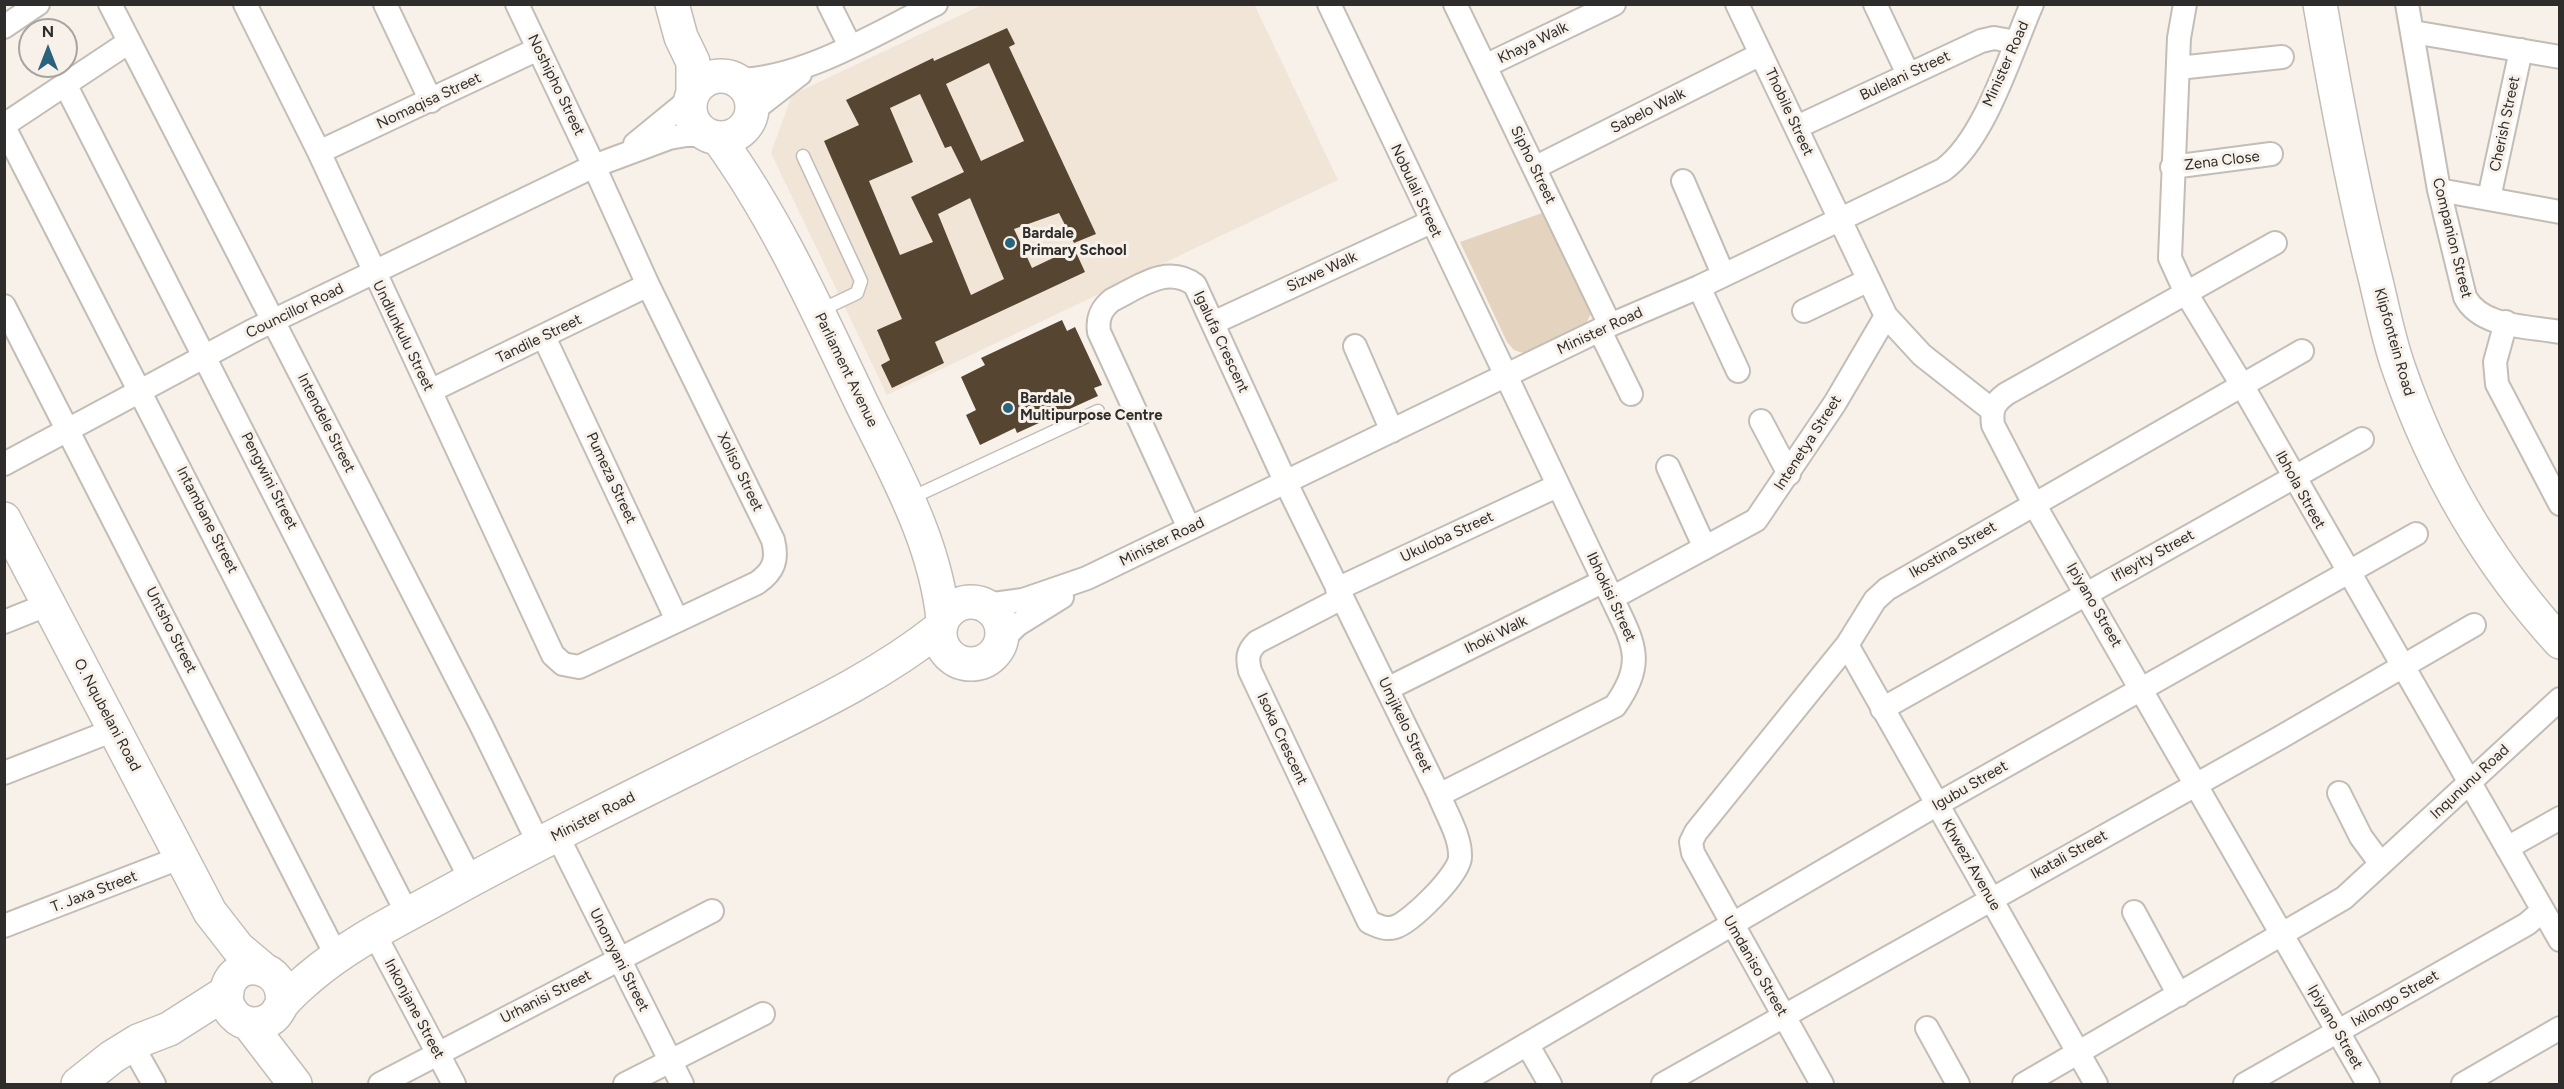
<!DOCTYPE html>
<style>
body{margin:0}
#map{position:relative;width:2564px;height:1089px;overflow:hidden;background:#f7f1ea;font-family:Figtree,sans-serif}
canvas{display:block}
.frame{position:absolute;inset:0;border:6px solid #2f2d2b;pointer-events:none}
.north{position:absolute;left:18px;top:18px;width:60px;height:60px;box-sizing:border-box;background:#f7f1ea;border:2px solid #a7a39e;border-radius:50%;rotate:0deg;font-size:16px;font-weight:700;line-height:24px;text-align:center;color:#2f2d2b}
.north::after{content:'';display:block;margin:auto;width:21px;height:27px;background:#29637c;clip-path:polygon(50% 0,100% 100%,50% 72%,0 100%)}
</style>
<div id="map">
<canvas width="2564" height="1089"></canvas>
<div class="frame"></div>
<div class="north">N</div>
</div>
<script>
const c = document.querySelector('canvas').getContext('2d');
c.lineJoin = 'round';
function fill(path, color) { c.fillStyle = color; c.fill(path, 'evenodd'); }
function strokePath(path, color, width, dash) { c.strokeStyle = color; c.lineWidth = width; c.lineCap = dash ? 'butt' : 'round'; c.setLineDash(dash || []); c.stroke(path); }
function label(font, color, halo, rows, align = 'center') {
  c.font = font + ' Figtree,sans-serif'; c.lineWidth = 6; c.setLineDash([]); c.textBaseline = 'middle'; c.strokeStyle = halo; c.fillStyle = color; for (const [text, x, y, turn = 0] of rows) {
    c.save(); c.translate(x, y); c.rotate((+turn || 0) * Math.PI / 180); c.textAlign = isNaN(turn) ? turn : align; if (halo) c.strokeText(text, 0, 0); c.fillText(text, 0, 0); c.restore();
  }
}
fill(new Path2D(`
 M1254 4 1338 180 887 395 771 153 792 95 982 5Z`), '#f0e5d7');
fill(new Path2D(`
 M1545 212 1591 313 1585 326 1523 353 1514 350 1507 342 1460 242Z`), '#e3d3bf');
fill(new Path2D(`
 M1007 28 1015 44 1009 47 1096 234 1074 243 1059 213 1014 229 1032 268 1074 248 1085 272 935 342 944 363 892 388 881 365 890 360 877 330 902 319 824 141 859 125 846 100 933 58 934 61ZM989 63 1024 141 981 161 946 84ZM920 94 945 148 951 146 964 172 911 197 933 242 900 255 869 181 913 162 890 108ZM970 198 1004 279 971 295 938 214Z
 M1062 320 1067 331 1075 327 1102 385 1094 388 1098 396 1017 433 1015 428 980 445 966 415 976 410 961 377 985 365 981 358Z`), '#564530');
const lane = new Path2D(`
 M803 156 861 281 857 293 819 311
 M909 499 1098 411`);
const street = new Path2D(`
 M110 4 481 725 539 844
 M245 4 319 152 553 655 563 664 579 667 757 583C774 571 778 560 773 540L648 285 594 166 517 4
 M385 4 431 101
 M829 4 850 46
 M1329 4 1612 598C1633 642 1647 662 1615 706L1439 795
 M1455 4 1610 325
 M1875 4 1908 74
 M2185 4 2179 38 2170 258 2186 293 2242 385 2560 940
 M2407 4 2439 190 2465 297C2481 328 2529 326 2560 332
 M4 27 38 4
 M2413 32 2560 57
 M1485 66 1614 4
 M2178 68 2282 57
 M737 80C804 79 876 33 936 4
 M65 84 471 880
 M751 112 800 74
 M4 125 129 42
 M4 127 408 915
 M1797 127 1981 41 1994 38 2016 42
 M635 144 690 99
 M319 152 538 49
 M2172 167 2271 154
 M1534 168 1761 54
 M1683 181 1723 274
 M2439 190 2560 212
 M2489 198 2521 50
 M2275 243 2006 394C1994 403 1991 409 1993 425L2034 504 2368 1084
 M1699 287 1738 371
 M4 306 336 955
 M1804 311 1869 280
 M1886 316 1922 355 1992 410
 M2506 322 2495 362 2497 384 2560 504
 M1213 323 1431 222
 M1600 331 1631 394
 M544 337 677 620
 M1355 346 1392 431
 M430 391 648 285
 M1761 421 1789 474
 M4 464 252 331 594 166 669 138 686 135H708
 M1668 467 1705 548
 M1189 528 1099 332C1097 318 1101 309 1112 300 1139 287 1167 264 1195 285L1286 483 1439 795C1446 813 1461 837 1460 857 1460 874 1411 922 1395 927 1385 930 1378 926 1369 922L1250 671C1247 658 1247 652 1257 642L1342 598
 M1337 589 1557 486
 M1612 598 1756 520 1835 403 1886 316 1737 4
 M986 605 1023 600 1087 578 1610 325 1699 287 1943 170C1985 140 2011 52 2032 4
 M4 622 49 604
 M1001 641 1017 625 1062 597
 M1847 645 2096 1084
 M1387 689 1604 581
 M1882 709 2362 439
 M4 773 114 730
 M2339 793 2361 837 2381 864
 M557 835 682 1084
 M2507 848 2560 818
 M2134 912 2179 995
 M4 926 182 857
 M374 933 454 1084
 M1927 1028 1958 1084
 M1527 1044 1550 1084
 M132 1045 154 1084
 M380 1084 712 911
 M625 1084 763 1014
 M1459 1084 1936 805 2416 534
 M1663 1084 2281 737 2474 625
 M1822 1084 1693 853 1691 842 1696 832 1847 645 1875 600 1887 589 2302 351
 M2024 1084 2344 898 2560 699
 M2245 1084 2527 924 2543 910
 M2463 1084 2560 1028`);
const secondary = new Path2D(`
 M672 4 681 37 693 62V93
 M2320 4C2336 98 2353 190 2376 281 2383 310 2389 341 2399 369 2434 470 2488 563 2560 642
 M690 107a31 31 0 1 1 62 0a31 31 0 1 1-62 0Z
 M718 138C777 219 818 312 861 402 895 472 935 541 943 619
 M4 519 210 912 238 948 263 969
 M940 633a31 31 0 1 1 62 0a31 31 0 1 1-62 0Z
 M282 1004C288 965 236 954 227 989 225 998 227 1008 234 1015 244 1026 261 1027 272 1018 278 1014 279 1008 283 1003 291 993 301 985 310 977 351 942 400 919 447 893 538 843 631 797 724 751 798 714 875 680 940 628
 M249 1024 295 1084
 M78 1084 112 1057 138 1041 169 1029 227 992`);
strokePath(lane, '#c3bdb6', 15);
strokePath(street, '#c3bdb6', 26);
strokePath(secondary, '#c3bdb6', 36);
strokePath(lane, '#fff', 12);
strokePath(street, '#fff', 22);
strokePath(secondary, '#fff', 33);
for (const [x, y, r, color] of [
 [1010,243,6,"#29637c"],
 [1008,408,6,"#29637c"]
]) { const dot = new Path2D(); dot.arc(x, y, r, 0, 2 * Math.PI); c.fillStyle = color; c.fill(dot); strokePath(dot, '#f7f1ea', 2); }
label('15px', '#2f2d2b', '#f7f1ea', [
 ["Khaya Walk",1533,43,-26],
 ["Minister Road",2006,64,-66],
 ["Bulelani Street",1905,76,-25],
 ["Noshipho Street",556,85,64],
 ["Nomaqisa Street",429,101,-25],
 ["Sabelo Walk",1648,111,-27],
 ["Thobile Street",1789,112,65],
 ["Cherish Street",2505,124,-78],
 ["Zena Close",2222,161,-7],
 ["Sipho Street",1533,165,64],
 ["Nobulali Street",1416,191,65],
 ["Companion Street",2452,238,76],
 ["Sizwe Walk",1322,272,-25],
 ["Councillor Road",295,311,-26],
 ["Minister Road",1600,331,-25],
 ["Undlunkulu Street",403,336,64],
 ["Tandile Street",539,339,-26],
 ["Igalufa Crescent",1221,342,65],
 ["Klipfontein Road",2394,342,74],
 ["Parliament Avenue",846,370,64],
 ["Intendele Street",326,423,63],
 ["Intenetya Street",1808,443,-57],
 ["Xoliso Street",740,472,64],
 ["Pumeza Street",611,478,65],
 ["Pengwini Street",269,481,63],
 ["Ibhola Street",2300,490,61],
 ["Intambane Street",207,520,63],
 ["Ukuloba Street",1447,537,-25],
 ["Minister Road",1162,542,-26],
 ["Ikostina Street",1953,550,-30],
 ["Ifleyity Street",2153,556,-29],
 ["Ibhokisi Street",1611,597,65],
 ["Ipiyano Street",2094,605,60],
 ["Untsho Street",171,630,63],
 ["Ihoki Walk",1496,635,-26],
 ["O. Nqubelani Road",107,715,62],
 ["Umjikelo Street",1405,725,64],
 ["Isoka Crescent",1282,739,65],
 ["Inqununu Road",2470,782,-43],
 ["Igubu Street",1970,786,-30],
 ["Minister Road",593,817,-27],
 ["Ikatali Street",2069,855,-29],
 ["Khwezi Avenue",1971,865,60],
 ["T. Jaxa Street",94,892,-21],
 ["Unomyani Street",619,960,63],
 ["Umdaniso Street",1755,966,60],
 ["Urhanisi Street",546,997,-27],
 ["Ixilongo Street",2395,999,-30],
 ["Inkonjane Street",414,1009,62],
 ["Ipiyano Street",2335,1027,60]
]);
label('bold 15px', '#2f2d2b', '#f7f1ea', [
 ["Bardale",1022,234],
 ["Primary School",1022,251],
 ["Bardale",1020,399],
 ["Multipurpose Centre",1020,416]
], 'left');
</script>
